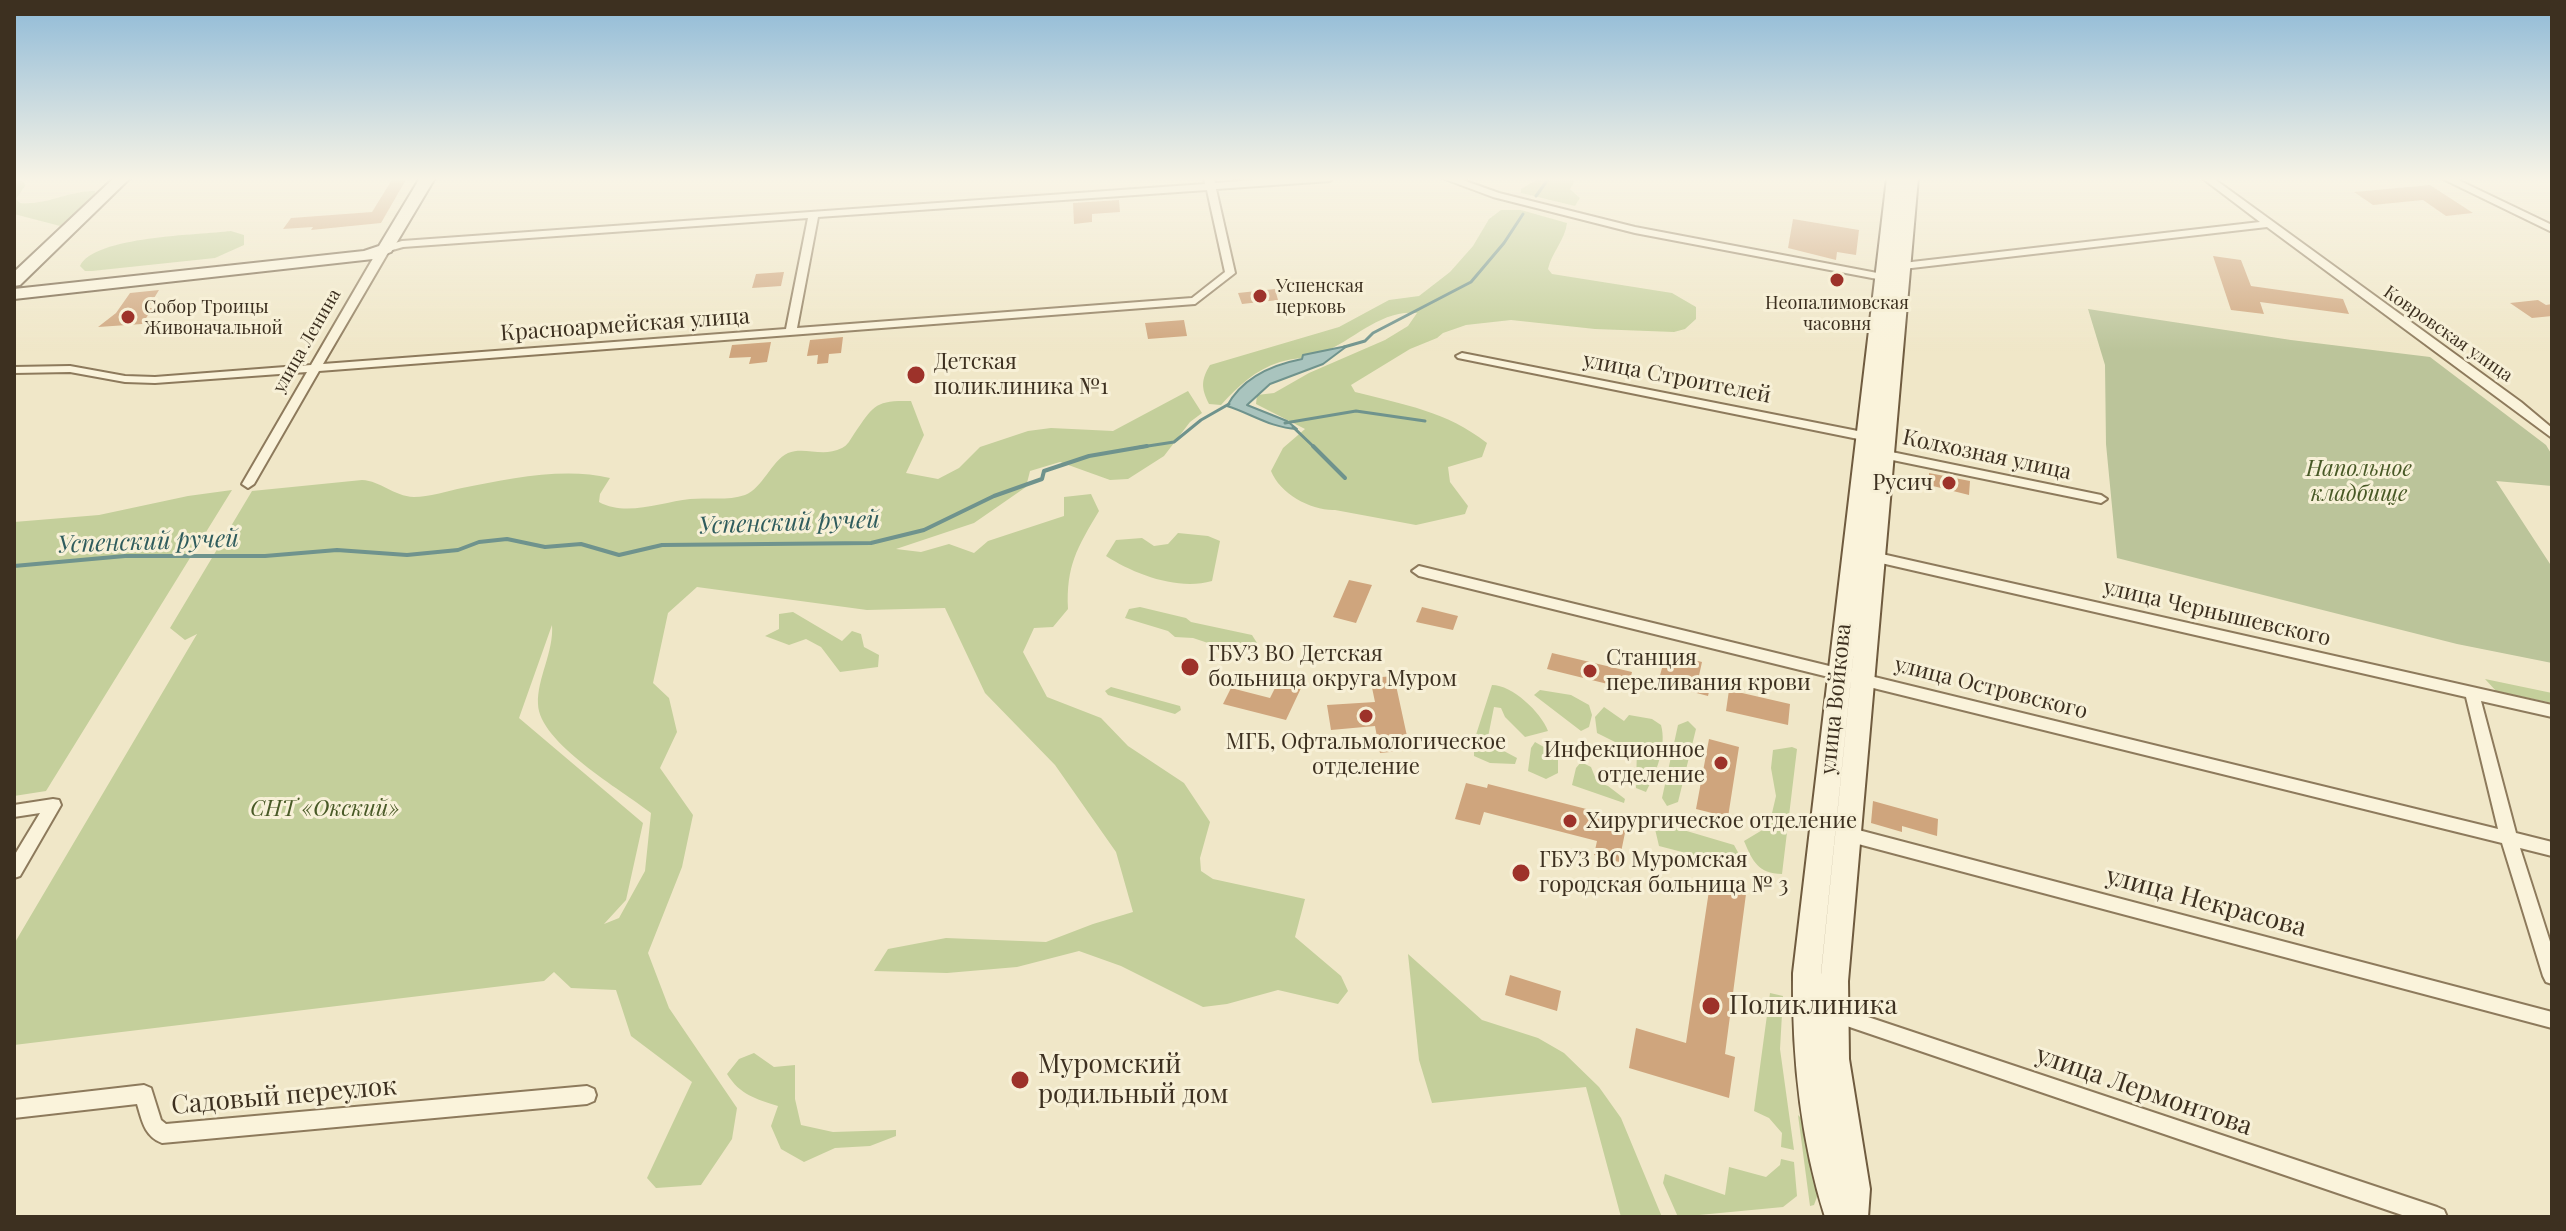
<!DOCTYPE html>
<meta charset="utf-8">
<style>
body{margin:0}
#map{position:relative;width:2566px;height:1231px;overflow:hidden;background:#f0e7c8;font-family:"Playfair Display",serif}
canvas{display:block}
.frame{position:absolute;inset:0;border:16px solid #3d3020;pointer-events:none}
</style>
<div id="map">
<canvas width="2566" height="1231"></canvas>
<div class="frame"></div>
</div>
<script>
const c = document.querySelector('canvas').getContext('2d');
c.lineJoin = 'round';
function fill(path, color) { c.fillStyle = color; c.fill(path, 'evenodd'); }
function strokePath(path, color, width, dash) { c.strokeStyle = color; c.lineWidth = width; c.lineCap = dash ? 'butt' : 'round'; c.setLineDash(dash || []); c.stroke(path); }
function label(font, color, halo, rows, align = 'center') {
  c.font = font + ' "Playfair Display",serif'; c.lineWidth = 6; c.setLineDash([]); c.textBaseline = 'middle'; c.strokeStyle = halo; c.fillStyle = color; for (const [text, x, y, turn = 0] of rows) {
    c.save(); c.translate(x, y); c.rotate((+turn || 0) * Math.PI / 180); c.textAlign = isNaN(turn) ? turn : align; if (halo) c.strokeText(text, 0, 0); c.fillText(text, 0, 0); c.restore();
  }
}
fill(new Path2D(`
 M1540 178H1576L1570 189 1580 198 1575 206 1521 193V189Z
 M14 179 24 182 25 186 16 199 20 203C49 205 70 190 95 191L96 195 60 226 14 214Z
 M1501 210H1521L1567 223C1565 240 1552 252 1548 269L1552 274 1672 293 1696 307V319L1685 329 1674 332 1595 329 1511 320 1466 325 1443 333 1437 338 1410 349 1351 385 1355 392C1405 405 1446 411 1487 443L1482 457 1448 467 1450 482 1468 506 1465 514 1416 525 1335 510C1312 511 1280 494 1271 471L1283 448 1305 429 1256 404 1257 395 1274 393 1309 373 1385 340 1408 326 1417 313C1381 309 1354 340 1322 353 1309 358 1293 358 1280 362 1255 370 1238 386 1221 405L1209 404C1201 388 1201 380 1210 365L1339 327 1389 300 1419 296 1450 272 1473 246 1489 219Z
 M231 231 244 235V245L215 258 92 271H85L80 266C94 236 199 235 231 231Z
 M1188 391 1202 413 1190 422 1164 456 1128 479 1110 480 1060 462 1030 471 1026 487 974 523 896 549 921 552 949 544 974 553 988 541 1064 516V497L1091 494 1099 511C1077 548 1066 566 1068 609L1053 627 1034 628 1023 652 1047 697 1101 718 1128 746 1184 783 1210 822 1200 858 1201 871 1213 879 1305 899 1295 937 1341 976 1348 991 1338 1004 1278 990 1227 1004 1203 1007 1121 966 1079 951 1017 967 947 973 874 971 888 949 946 938 1046 942 1093 924 1133 912 1116 852 1055 765 985 693 945 608 867 610 697 587 668 613 653 683 669 698 677 732 660 768 693 815 682 867 648 953 669 1008 737 1108 732 1139 701 1185 656 1188 647 1178 692 1082 631 1036 616 990 571 988 554 972 544 981 14 1045V944L197 634 185 640 170 628 252 491 362 480C381 481 393 496 414 497 429 497 447 491 462 488 509 479 563 467 610 478L600 494 599 502C626 517 662 502 690 499 707 497 728 501 745 495 763 488 771 461 788 453 805 446 822 458 842 448 848 445 850 440 854 434 874 405 875 400 911 401L924 435 906 473 938 479 959 468 980 447 1028 431 1051 428 1113 431ZM552 625C554 652 537 678 538 704 539 743 622 790 651 813L645 871 619 918 604 924 626 900 643 823 519 718Z
 M232 490 46 791 14 796V522L99 515 188 496Z
 M1178 533 1208 536 1220 541 1212 581C1178 591 1134 574 1106 556L1116 540 1142 538 1154 546 1168 544Z
 M1140 607 1186 618 1191 622 1252 635 1257 643 1245 653H1238L1193 638 1175 637 1168 631 1125 618 1129 609Z
 M793 612 842 641 852 631 861 634 864 647 879 655 878 667 840 672 821 647 806 639 789 645 765 636 779 629V614Z
 M2485 679 2552 693V703L2496 691Z
 M1492 685C1512 685 1541 712 1548 731L1525 737 1505 717 1501 708 1494 707 1487 742 1517 758 1515 764 1490 763 1474 756V741Z
 M1111 687 1180 706 1181 710 1175 714 1108 695 1105 691Z
 M1540 690 1571 695 1589 705 1592 715 1589 727 1581 731 1534 695Z
 M1604 707 1624 721 1629 715 1652 719 1661 725C1667 746 1656 773 1646 792L1636 788 1637 746 1619 744 1597 733 1595 717Z
 M1688 721 1696 729 1678 802 1667 806 1662 798 1678 725Z
 M1535 742 1558 755V773L1546 779 1528 771 1531 748Z
 M1792 747 1797 749 1782 874C1758 873 1753 862 1744 841L1769 826 1776 796 1771 768 1773 750Z
 M1581 762 1591 767 1597 782 1608 786 1625 799 1624 803 1572 785 1576 768Z
 M1663 824 1734 845 1740 856V867L1659 846 1655 829Z
 M1408 954 1482 1020 1538 1038 1564 1053 1599 1087 1621 1118 1662 1217H1621L1586 1087 1432 1103 1419 1060Z
 M1770 993 1783 996 1780 1049 1794 1150 1781 1147 1782 1133 1769 1118 1754 1111Z
 M754 1053 774 1067 795 1065V1099L801 1125 833 1132 896 1130V1136L870 1146 835 1148 804 1162 781 1149 771 1126 778 1106C756 1099 740 1095 727 1074L739 1059Z
 M1798 1115 1808 1125 1818 1194 1814 1205 1810 1206Z
 M1781 1159 1794 1162 1797 1196 1783 1207 1678 1217 1663 1183 1665 1174 1725 1195 1729 1167 1766 1177 1780 1165Z`), '#c4cf9b');
fill(new Path2D(`
 M2088 309 2291 340 2430 357 2546 445 2552 455V486L2496 481 2552 567V663L2457 644 2117 558 2106 444 2105 365Z`), '#bbc49a');
const water = new Path2D(`
 M1347 346 1323 364 1270 384 1247 405 1287 421 1297 429C1271 428 1250 413 1227 406 1242 378 1271 365 1302 359L1303 355Z`);
fill(water, '#a9c4be');
strokePath(water, '#6f938d', 2);
strokePath(new Path2D(`
 M1536 196 1549 178
 M1344 347 1365 341 1373 333 1471 282 1504 243 1523 214
 M1285 423 1356 411 1425 421
 M1293 427 1315 448
 M1135 448 1174 442 1201 420 1229 404`), '#6f938d', 3);
strokePath(new Path2D(`
 M1313 446 1345 478
 M14 566 125 556H265L337 550 407 555 458 550 479 542 507 539 545 547 581 544 619 555 662 545 871 543 924 530 994 496 1042 479 1044 471 1089 456 1147 446`), '#6f938d', 4);
fill(new Path2D(`
 M393 178H407L381 223 311 230 313 227 283 229 291 218 372 212Z
 M2430 185 2473 213 2446 216 2423 200 2373 205 2354 192Z
 M1119 200 1120 212 1092 214V222L1074 224 1073 203Z
 M1793 219 1859 230 1856 255 1837 252 1836 260 1788 248Z
 M2213 256 2241 260 2251 286 2343 299 2349 314 2260 302 2264 314 2231 310Z
 M784 272 781 286 752 288 756 274Z
 M1275 289 1278 300 1242 304 1238 293Z
 M159 290 148 308H153L142 324 98 327 116 313 130 293Z
 M2538 300 2546 305 2552 304V316L2532 318 2510 303Z
 M1184 320 1187 336 1148 339 1145 323Z
 M843 337 841 353 829 354 828 363 817 364 818 355 807 356 810 340Z
 M771 342 767 362 749 364 751 357 729 358 732 345Z
 M1929 473 1970 481 1969 495 1929 485Z
 M1349 580 1372 585 1356 623 1333 617Z
 M1422 607 1458 616 1453 630 1416 622Z
 M1552 653 1632 672 1628 689 1547 669Z
 M1666 653 1702 662 1698 680 1711 683 1708 696 1658 683Z
 M1394 676 1410 750 1380 753 1375 726 1331 730 1327 705 1375 702 1370 678Z
 M1279 680 1302 686 1286 720 1223 704 1231 688 1270 698Z
 M1729 690 1790 704 1788 725 1726 711Z
 M1709 739 1739 747 1728 817 1696 809Z
 M1466 783 1487 788 1488 784 1606 814V818L1627 823 1619 862 1594 855 1597 841 1484 812 1480 825 1455 819Z
 M1873 801 1938 819 1937 836 1902 826V832L1871 823Z
 M1710 884 1746 894 1725 1054 1735 1057 1729 1098 1629 1068 1636 1028 1686 1043Z
 M1510 975 1561 991 1557 1011 1505 995Z`), '#cfa57d');
const street = new Path2D(`
 M1204 178H1214L1215 183 1282 178H1334L1330 181 1216 189 1235 273 1195 304 319 371 254 484 248 488 242 484 307 372 155 383 125 382 70 372 14 373V367L70 366 125 376 155 377 311 365 375 255 381 247 402 241 1205 184ZM1207 190 1225 272 1192 298 797 328 818 217ZM808 218 786 329 323 364 389 251 403 247Z
 M1442 178H1457L1499 193 1635 227 1893 276 1898 279 1893 282 1635 233 1493 197Z
 M2202 178H2213L2521 402 2552 428V438L2267 227 1903 269 1898 266 1903 263 2260 222Z
 M2441 178H2454L2552 225V232Z
 M1462 353 1873 434 1879 438 1873 442 1458 358 1456 356Z
 M1877 449 2101 495 2107 499 2101 503 1873 456 1871 453Z
 M1873 552 2552 705V717L2481 701 2516 833 2552 842V856L2520 848 2552 948V984L2546 982 2543 976 2502 843 1419 576 1412 571 1419 566 2498 829 2466 697 1868 560 1866 557 1868 554Z
 M53 799 59 800 61 805 20 876 14 878V856L40 813 14 817V805Z
 M1847 827 2552 1012V1028L1847 841 1841 839 1839 834 1841 829Z
 M1835 1006 2437 1207 2444 1210 2447 1217H2408L1835 1022 1829 1020 1826 1014 1829 1008Z
 M144 1085 151 1088 161 1120 166 1124 587 1086 594 1089 596 1095 594 1101 587 1104 162 1143C144 1136 142 1120 137 1104L14 1118V1100Z`);
const secondary = new Path2D(`
 M114 178H130L20 285 14 286V272Z
 M420 178H435L391 252 373 259 14 299V289L364 251 379 246Z
 M1887 178H1918L1848 981 1849 1059 1870 1189 1868 1217H1825C1800 1138 1792 1056 1793 973ZM1863 560 1821 974V973Z`);
strokePath(street, '#8d7a5c', 4);
strokePath(secondary, '#6f5b3f', 4);
fill(street, '#faf3db');
fill(secondary, '#faf3db');
const sky = c.createLinearGradient(0, 0, 0, 351);
sky.addColorStop(0, '#8fbad7');
sky.addColorStop(0.51, '#f8f4e6');
sky.addColorStop(1, '#f8f4e600');
c.fillStyle = sky;
c.fillRect(0, 0, 2566, 351);
for (const [x, y, r, color] of [
 [1837,280,8,"#9d322a"],
 [1260,296,8,"#9d322a"],
 [128,317,8,"#9d322a"],
 [916,375,10,"#9d322a"],
 [1949,483,8,"#9d322a"],
 [1190,667,10,"#9d322a"],
 [1590,671,8,"#9d322a"],
 [1366,716,8,"#9d322a"],
 [1721,763,8,"#9d322a"],
 [1570,821,8,"#9d322a"],
 [1521,873,10,"#9d322a"],
 [1711,1006,10,"#9d322a"],
 [1020,1080,10,"#9d322a"]
]) { const dot = new Path2D(); dot.arc(x, y, r, 0, 2 * Math.PI); c.fillStyle = color; c.fill(dot); strokePath(dot, '#f7f0d7', 3); }
label('18px', '#3d3020', '#f7f0d7', [
 ["Успенская",1276,286],
 ["церковь",1276,307],
 ["Неопалимовская",1837,303,"center"],
 ["часовня",1837,324,"center"],
 ["Собор Троицы",144,307],
 ["Живоначальной",144,328]
], 'left');
label('18px', '#3d3020', '#f7f0d7', [
 ["Ковровская улица",2448,334,35],
 ["улица Ленина",307,341,-60]
]);
label('22px', '#3d3020', '#f7f0d7', [
 ["Красноармейская улица",625,325,-4],
 ["улица Строителей",1677,378,11],
 ["Колхозная улица",1987,455,12],
 ["улица Чернышевского",2217,613,13],
 ["улица Островского",1991,688,14],
 ["улица Войкова",1836,699,-84]
]);
label('22px', '#3d3020', '#f7f0d7', [
 ["Детская",934,362],
 ["поликлиника №1",934,387],
 ["Русич",1933,483,"right"],
 ["ГБУЗ ВО Детская",1208,654],
 ["больница округа Муром",1208,679],
 ["Станция",1606,658],
 ["переливания крови",1606,683],
 ["МГБ, Офтальмологическое",1366,742,"center"],
 ["отделение",1366,767,"center"],
 ["Инфекционное",1705,750,"right"],
 ["отделение",1705,775,"right"],
 ["Хирургическое отделение",1586,821],
 ["ГБУЗ ВО Муромская",1539,860],
 ["городская больница № 3",1539,885]
], 'left');
label('italic 22px', '#485926', '#f7f0d7', [
 ["Напольное",2359,469],
 ["кладбище",2359,494],
 ["СНТ «Окский»",325,809]
]);
label('italic 24px', '#2f5c5d', '#f7f0d7', [
 ["Успенский ручей",789,523,-2],
 ["Успенский ручей",148,542,-2]
]);
label('26px', '#3d3020', '#f7f0d7', [
 ["улица Некрасова",2206,902,15],
 ["улица Лермонтова",2144,1091,19],
 ["Садовый переулок",284,1096,-5]
]);
label('26px', '#3d3020', '#f7f0d7', [
 ["Поликлиника",1729,1006],
 ["Муромский",1038,1065],
 ["родильный дом",1038,1095]
], 'left');
</script>
